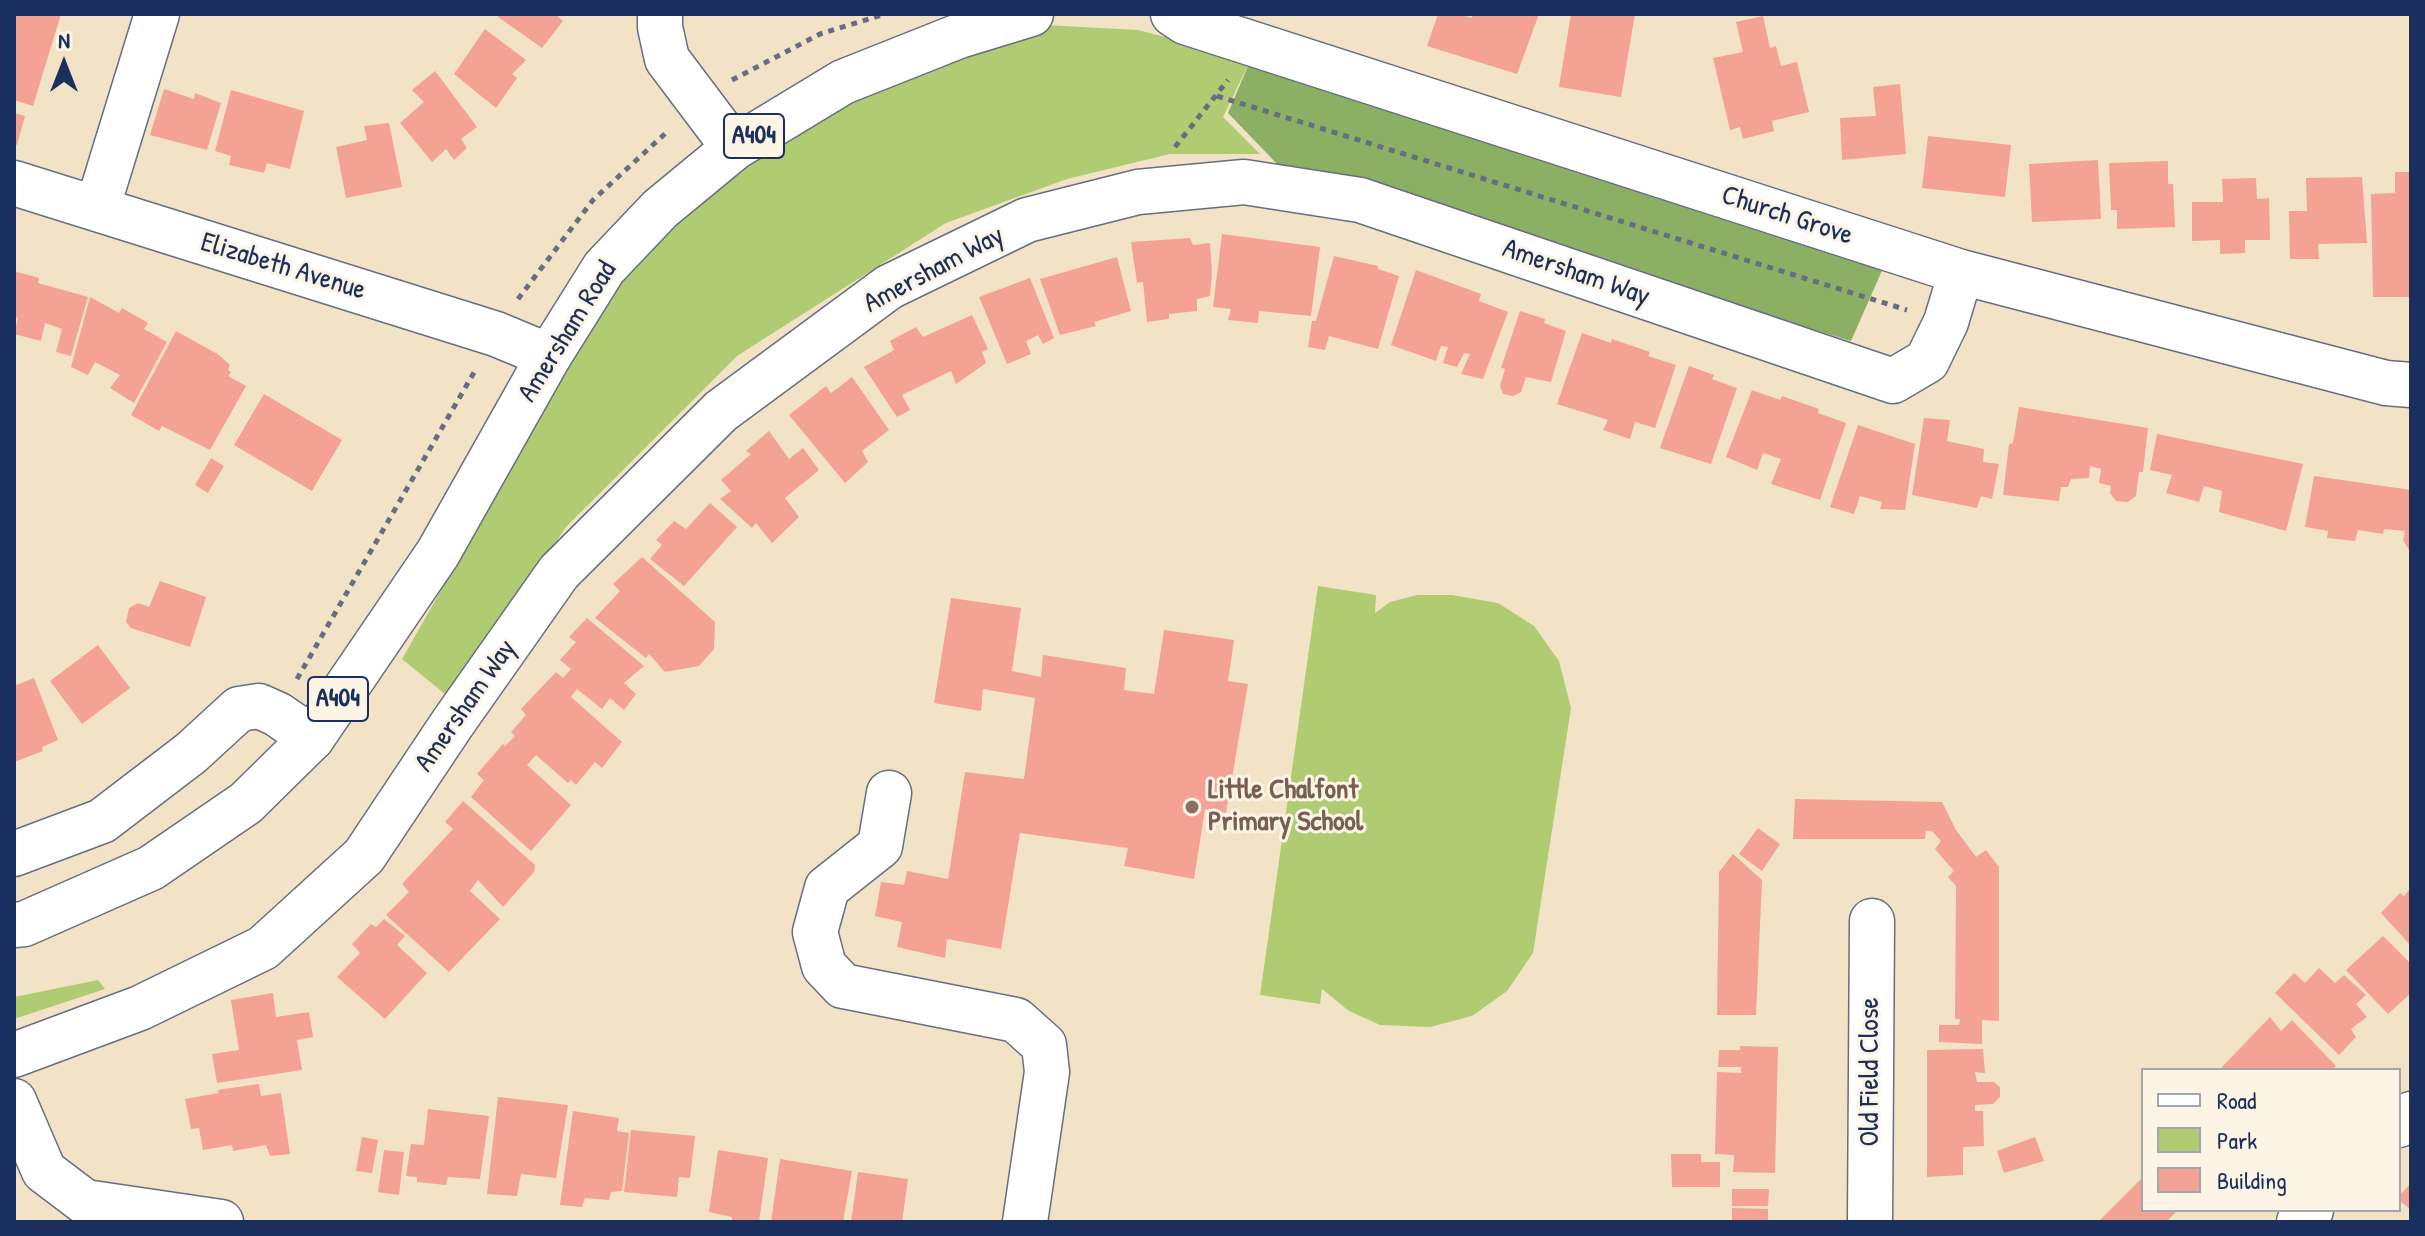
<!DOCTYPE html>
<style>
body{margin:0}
#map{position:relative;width:2425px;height:1236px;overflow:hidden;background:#f3e3c6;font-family:"Patrick Hand",sans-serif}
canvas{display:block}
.frame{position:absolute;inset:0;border:16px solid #1b2f5e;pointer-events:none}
.legend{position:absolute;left:2141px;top:1068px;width:260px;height:144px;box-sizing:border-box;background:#fcf5e5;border:2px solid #a2a6af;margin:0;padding:10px 14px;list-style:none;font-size:24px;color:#1b2f5e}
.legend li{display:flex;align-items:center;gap:16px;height:40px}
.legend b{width:40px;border:2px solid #a2a6af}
.north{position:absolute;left:24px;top:24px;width:80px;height:80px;-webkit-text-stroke:6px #fcf5e5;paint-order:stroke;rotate:0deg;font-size:22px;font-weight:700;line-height:32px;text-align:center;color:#1b2f5e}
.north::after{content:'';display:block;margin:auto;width:28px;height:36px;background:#1b2f5e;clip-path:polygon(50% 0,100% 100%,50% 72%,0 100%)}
</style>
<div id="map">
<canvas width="2425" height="1236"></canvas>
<div class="frame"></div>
<ul class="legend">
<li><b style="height:10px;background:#fff"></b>Road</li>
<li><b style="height:22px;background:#afcc72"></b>Park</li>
<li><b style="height:22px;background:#f3a293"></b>Building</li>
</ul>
<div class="north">N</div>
</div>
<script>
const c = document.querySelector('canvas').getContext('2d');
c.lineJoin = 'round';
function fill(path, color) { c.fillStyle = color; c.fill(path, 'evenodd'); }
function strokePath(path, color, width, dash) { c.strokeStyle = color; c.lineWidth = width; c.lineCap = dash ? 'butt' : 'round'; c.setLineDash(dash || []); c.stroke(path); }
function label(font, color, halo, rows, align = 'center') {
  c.font = font + ' "Patrick Hand",sans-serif'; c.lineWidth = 6; c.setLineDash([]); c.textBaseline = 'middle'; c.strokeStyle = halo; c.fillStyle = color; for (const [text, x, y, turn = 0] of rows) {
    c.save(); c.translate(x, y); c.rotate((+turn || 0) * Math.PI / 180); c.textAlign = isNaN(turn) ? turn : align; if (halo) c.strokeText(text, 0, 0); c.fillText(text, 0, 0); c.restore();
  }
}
fill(new Path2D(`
 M1045 25 1138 30 1251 59 1223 117 1260 154H1170L1067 179 946 223 737 356 566 527 450 698 402 659 514 462 588 318 652 244 776 140 923 66Z
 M1318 586 1376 595 1375 613 1390 602 1417 595H1452L1498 603 1534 626 1559 661 1571 708 1533 953 1507 991 1472 1016 1430 1027 1380 1025 1349 1011 1322 989 1320 1004 1260 995Z
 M98 980 105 989 14 1019V997Z`), '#afcc72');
fill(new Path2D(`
 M1251 59 1888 257 1851 341 1279 166 1228 113Z`), '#8bb064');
fill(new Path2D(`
 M14 14H61L33 106 14 100Z
 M501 14H561L558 17 563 21 542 48 498 17Z
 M1438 14H1459L1472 18 1473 14H1539L1517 74 1427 46Z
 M1571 14H1635L1621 97 1559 87Z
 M1763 16 1770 48 1776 46 1781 66 1797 62 1809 112 1772 121 1774 131 1743 139 1740 127 1730 130 1713 58 1743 52 1736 22Z
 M485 29 526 60 512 74 517 78 496 108 454 74Z
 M435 71 477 127 461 139 467 148 454 160 446 149 432 162 400 123 424 102 412 90Z
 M1900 84 1906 154 1842 160 1840 118 1876 116 1873 87Z
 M164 89 194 99 195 93 221 103 207 150 150 135Z
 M231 90 304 111 290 169 267 163 264 173 229 165 231 156 215 151Z
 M14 113 25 116 17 145 14 144Z
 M389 123 402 187 346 198 336 147 367 140 364 126Z
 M1928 136 2011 145 2005 197 1922 188Z
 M2098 160 2101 219 2032 222 2029 164Z
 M2168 161V184H2173L2175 227 2117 229V210H2111L2109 163Z
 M2395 172H2411V297H2373L2371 194 2395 193Z
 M2362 177 2367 243 2318 244 2319 259H2290L2289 211H2307L2306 178Z
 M2256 178 2257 199 2269 198 2270 240H2245V253L2220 254V240L2192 241V202H2223L2222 179Z
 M1222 234 1320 247 1311 316 1259 311 1258 323 1228 320 1231 309 1213 307Z
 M1190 238 1193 245 1210 243 1212 272 1210 296 1197 299V311L1169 314V319L1147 322 1143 282 1137 283 1131 242Z
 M1334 256 1378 266V269L1399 276 1378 349 1329 336 1325 350 1308 347 1312 321H1316Z
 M1117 257 1131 311 1094 322 1096 326 1060 335 1040 279Z
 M1416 270 1481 294 1479 301 1508 312 1483 379 1461 374 1470 354 1464 353 1457 367 1443 363 1448 347 1441 346 1436 361 1391 345Z
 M14 271 39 278 38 283 88 297 71 356 56 352 62 329 45 323 41 341 14 334 18 318 14 317Z
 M1030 278 1054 338 1043 344 1038 335 1026 341 1031 354 1007 364 979 297Z
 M90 297 119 313 122 308 148 323 144 329 167 342 134 403 110 388 120 375 95 362 88 375 71 367Z
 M1520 311 1545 319 1544 323 1566 331 1551 382 1526 377 1521 392 1513 396 1503 394 1500 386 1505 369 1501 368Z
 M972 315 988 349 982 352 986 363 956 384 951 371 902 395 910 410 897 417 864 367 894 350 890 341 916 327 923 337Z
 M176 331 219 355 230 365 228 370 231 372 228 376 246 386 210 450 162 426 159 431 131 415Z
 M1582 333 1611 343 1612 339 1650 352 1648 356 1676 365 1655 428 1635 422 1630 439 1603 430 1608 420 1557 404Z
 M1689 366 1714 375 1712 379 1737 388 1711 464 1660 448Z
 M852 377 889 430 862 451 868 462 845 483 789 415 826 386 831 393Z
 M1752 390 1780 400 1782 396 1819 409 1818 413 1846 423 1820 500 1771 484 1781 459 1763 453 1757 470 1726 457Z
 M264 394 342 440 312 491 234 445Z
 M2019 407 2148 428 2143 472H2139L2136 496 2128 502 2116 501 2110 493 2111 486 2099 483 2101 469 2090 466 2089 478 2071 479 2068 487H2061L2059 501 2003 495 2009 444 2013 443Z
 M1924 418 1950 420 1947 441 1984 449 1983 462 1999 464 1992 499 1981 496 1977 508 1912 495Z
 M1858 425 1915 444 1905 510 1880 509 1882 502 1860 496 1854 514 1830 507Z
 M769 431 789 459 803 448 819 470 785 498 799 517 772 543 756 523 752 528 720 499 731 491 721 480 751 454 746 451Z
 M2157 434 2303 464 2286 531 2219 512 2222 491 2204 486 2199 502 2166 493 2172 475 2150 470Z
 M211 458 224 466 208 493 195 485Z
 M2314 476 2411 490V553L2403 540 2405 531 2384 529 2383 534 2358 530 2355 541 2327 538 2328 531 2305 527Z
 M710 503 737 527 684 586 650 559 662 545 656 540 674 521 686 529Z
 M642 557 715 622 714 649 699 666 665 672 649 654 646 658 595 618 620 591 613 584Z
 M160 581 206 597 190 647 131 628 126 622 129 608 138 603 149 607Z
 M951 598 1021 608 1012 671 1041 677 1043 655 1126 668 1124 690 1154 694 1164 630 1234 640 1228 681 1248 684 1226 813 1205 809 1194 879 1124 866 1128 848 1020 833 1001 949 947 939 945 958 897 947 902 922 875 916 881 882 904 885 907 871 948 879 965 772 1024 779 1035 698 983 689 981 711 934 703Z
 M587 618 644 666 624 683 636 694 624 710 610 698 602 709 577 689 571 697 622 742 602 768 595 762 576 785 571 780 568 783 536 755 527 765 571 805 531 851 471 797 484 780 477 774 503 744 505 746 515 736 511 732 526 715 521 709 556 672 563 678 571 669 560 660 576 642 569 637Z
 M98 645 130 688 82 724 50 681Z
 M34 678 58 740 42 747 43 751 14 762V686Z
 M1795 799 1942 802 1956 830 1976 857 1986 850 1999 867V1021L1982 1020V1044L1939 1042V1025H1959L1960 1019H1955L1956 886 1948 877 1954 871 1935 849 1941 841 1932 831H1926L1925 839H1793Z
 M463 801 535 865 534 872 503 907 478 880 470 891 500 919 449 972 386 915 409 892 402 884 453 829 445 822Z
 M1758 828 1780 844 1762 871 1739 854Z
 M1733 854 1762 880 1756 1015H1717L1719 872Z
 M2411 888V946L2381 913 2400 893 2404 896Z
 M384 919 405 936 397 945 427 973 385 1019 337 977 360 953 352 944 371 924 376 927Z
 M2383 936 2411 964V993L2388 1014 2346 970Z
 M2319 968 2335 983 2344 975 2366 995 2356 1004 2367 1017 2351 1029 2356 1037 2339 1055 2275 993 2294 973 2305 983Z
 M273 993 276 1017 309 1012 313 1037 297 1040 302 1070 217 1083 212 1054 239 1050 231 1000Z
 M2270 1017 2281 1031 2292 1020 2336 1066 2331 1070H2226L2222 1067Z
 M1740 1046 1778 1047 1775 1173 1733 1172 1734 1155 1715 1154 1717 1072 1741 1073V1067H1718L1719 1050H1740Z
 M1983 1049 1985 1073 1975 1072 1977 1082H1994L2000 1087V1097L1993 1104 1975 1105V1111H1983L1984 1146 1963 1147V1175L1927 1177V1050Z
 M259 1084 261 1096 281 1093 290 1154 270 1156 266 1145 233 1151 232 1145 203 1150 199 1128 191 1129 185 1099 219 1093 217 1090Z
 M498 1097 568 1105 556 1178 521 1174 517 1196 487 1194Z
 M428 1109 489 1116 480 1179 448 1177 446 1185 417 1182V1177L406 1176 411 1144 424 1145Z
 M573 1111 619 1118 617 1131 629 1133 622 1191 611 1192 609 1200 585 1198 582 1207 560 1205Z
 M631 1130 695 1136 690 1178 679 1177 677 1197 624 1192Z
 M362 1137 378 1140 372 1173 356 1171Z
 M2035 1137 2044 1161 2004 1173 1997 1151Z
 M384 1150 404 1152 399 1195 378 1192Z
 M718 1150 768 1158 759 1222H732V1217L709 1212Z
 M1671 1154H1701V1162H1720V1187H1672Z
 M780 1159 852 1171 843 1222H771Z
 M858 1172 908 1179 902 1222H851Z
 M2143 1177V1210H2178L2166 1222H2098Z
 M2411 1183V1210L2399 1200V1196Z
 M1732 1189H1769L1768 1206H1732Z
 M1732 1208 1768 1209V1222H1732Z`), '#f3a293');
const minor = new Path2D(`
 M660 14V27L667 59 734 148
 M1173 14 1185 22 1961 272 2386 383 2411 385
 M14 183 496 334 549 356
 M97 209 157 14
 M889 793 880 846 827 888 815 932 824 966 843 986 1016 1020 1044 1045 1047 1072 1025 1222
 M14 854 102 821 191 753 239 709 259 706 277 714 312 738
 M14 1055 140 1008 263 948 364 856 452 724 559 572 721 411 889 287 1027 220 1138 192 1244 182 1360 200 1893 381 1927 361 1946 322 1961 272
 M14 1101 44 1171 85 1202 221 1222
 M2399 1125 2411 1114
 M1870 1222 1872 921
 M2299 1222 2311 1210`);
const major = new Path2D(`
 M14 925 24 924 151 868 246 803 312 738 438 553 549 356 604 268 660 209 734 148 843 82 959 36 1031 14`);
strokePath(minor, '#676e82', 47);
strokePath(major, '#676e82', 47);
strokePath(new Path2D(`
 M732 80 820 34 885 14
 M1217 96 1907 310
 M1175 147 1228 80
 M518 299 593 200 668 131
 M297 679 476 369`), '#676e82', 5, [6, 6]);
strokePath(minor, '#fff', 44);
strokePath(major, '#fff', 44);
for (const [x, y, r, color] of [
 [1192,807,8,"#8d6e63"]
]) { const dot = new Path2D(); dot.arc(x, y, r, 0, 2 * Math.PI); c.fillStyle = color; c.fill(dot); strokePath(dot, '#fcf5e5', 3); }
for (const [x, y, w] of [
 [754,136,60],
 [338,699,60]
]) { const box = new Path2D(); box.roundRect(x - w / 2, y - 22, w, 44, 6); c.fillStyle = '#fcf5e5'; c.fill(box); strokePath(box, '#1b2f5e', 2); }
label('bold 26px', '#1b2f5e', null, [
 ["A404",754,136],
 ["A404",338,699]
]);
label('28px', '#1b2f5e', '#fcf5e5', [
 ["Church Grove",1787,216,18],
 ["Elizabeth Avenue",283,267,17],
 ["Amersham Way",934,270,-28],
 ["Amersham Way",1576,273,19],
 ["Amersham Road",568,332,-58],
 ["Amersham Way",466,706,-55],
 ["Old Field Close",1871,1072,-90]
]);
label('bold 28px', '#785e54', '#fcf5e5', [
 ["Little Chalfont",1208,791],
 ["Primary School",1208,823]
], 'left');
</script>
